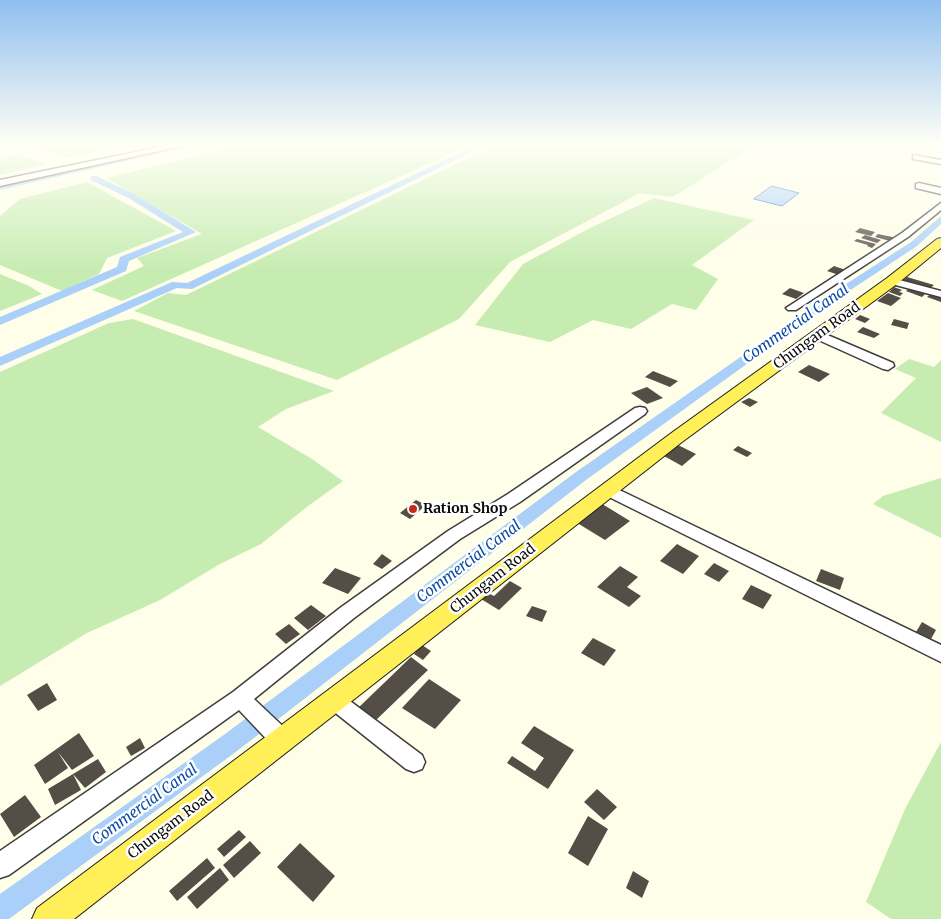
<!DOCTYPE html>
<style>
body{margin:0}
canvas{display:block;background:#fffee9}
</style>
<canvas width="941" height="919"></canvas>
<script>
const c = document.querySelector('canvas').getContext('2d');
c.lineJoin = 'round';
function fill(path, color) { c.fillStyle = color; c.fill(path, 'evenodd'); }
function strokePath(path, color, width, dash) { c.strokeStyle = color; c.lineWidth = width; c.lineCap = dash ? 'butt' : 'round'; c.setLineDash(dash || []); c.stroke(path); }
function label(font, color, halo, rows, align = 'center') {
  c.font = font + ' Merriweather,serif'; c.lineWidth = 5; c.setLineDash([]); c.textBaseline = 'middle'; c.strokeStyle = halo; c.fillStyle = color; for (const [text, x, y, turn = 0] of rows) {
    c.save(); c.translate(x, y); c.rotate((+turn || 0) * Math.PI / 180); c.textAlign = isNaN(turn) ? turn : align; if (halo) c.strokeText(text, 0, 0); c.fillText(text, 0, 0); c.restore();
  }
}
fill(new Path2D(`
 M60 143H139L67 158 40 149Z
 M249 143H475L122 301 92 290 144 266 137 258 202 234 106 178Z
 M499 143H758L673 197 640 193 510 262 459 319 337 380 134 311 168 293 186 295Z
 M18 154 45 164H46L0 175V158Z
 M87 182 176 231 107 258 99 274 62 291 0 265V216L20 199Z
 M654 198 754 220 692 265 718 279 696 310 672 304 631 329 593 320 550 342 475 325 523 264 590 228Z
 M0 274 29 286 42 294 0 311Z
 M133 319 334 391 286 409 258 427 312 459 343 481 308 506 261 544 220 564 160 600 87 633 0 686V372L109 323Z
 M909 359 934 367 941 360V442L881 413 916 378 895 369Z
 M941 478V538L873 504 883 496Z
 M941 742V919H891L866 902 905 809Z`), '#c6ecb1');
const water = new Path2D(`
 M772 186 799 193 782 206 754 199Z`);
fill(water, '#aad0fa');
strokePath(water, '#2c79d6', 1);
fill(new Path2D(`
 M190 143H205L0 190V184Z
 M480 143H490L192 289 177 288 0 366V357L172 282 187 283Z
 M91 176H97L136 195 196 232 129 261 126 271 0 325V317L117 267 120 257 183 232 130 199 91 180Z
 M941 216V224L917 246 837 299 586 480 241 748 9 919H0V894L225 734 576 472 829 295 911 242Z`), '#aad0fa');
fill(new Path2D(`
 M860 228 875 232 871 236 855 232Z
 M878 234 897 238 894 242 875 237Z
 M865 235 881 240 877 243 861 238Z
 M857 239 876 244 872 248 867 246 868 245 854 241Z
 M834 266 846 270 839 275 827 271Z
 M907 277 934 285 927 291 900 283Z
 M894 287 902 290 899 292 903 293 900 296 889 292Z
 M911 287 927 292 922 297 906 291Z
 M790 288 804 293 796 299 782 294Z
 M888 293 901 298 891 306 877 301Z
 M932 293 941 296V302L927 297Z
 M860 315 870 319 865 323 855 319Z
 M894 319 909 323 907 329 891 325Z
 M863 327 880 334 874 338 857 332Z
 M809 365 830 374 819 382 798 372Z
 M653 371 678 381 670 387 645 377Z
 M647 387 663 398 647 404 631 393Z
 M749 398 758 402 750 407 741 402Z
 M678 445 696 454 682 466 664 456Z
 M738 446 752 453 747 457 733 450Z
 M416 500 426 505 410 519 400 513Z
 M599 502 630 521 605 540 574 521Z
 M677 544 699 556 683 574 660 561Z
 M382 554 392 561 382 569 373 564Z
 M714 563 729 571 719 582 704 574Z
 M620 566 638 577 627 587 641 596 629 607 597 587Z
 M335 568 361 578 348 594 322 583Z
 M821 569 844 578 840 590 816 581Z
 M510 581 522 588 499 610 481 599 488 593 494 596Z
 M751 585 772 595 763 609 742 599Z
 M311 605 326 616 308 630 294 618Z
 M532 606 547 611 542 622 526 616Z
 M922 622 936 630 931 639 916 632Z
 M289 624 300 634 286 644 275 634Z
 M593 638 616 650 604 666 581 653Z
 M422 645 431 651 423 660 414 654Z
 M411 657 428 670 373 723 356 710Z
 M429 679 461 700 435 729 402 708Z
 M47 683 57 700 38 711 27 695Z
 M534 726 574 750 548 789 507 763 512 756 535 771 544 758 521 743Z
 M79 733 94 756 72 770 58 752 68 768 45 784 34 765Z
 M140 738 145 748 131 756 126 747Z
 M98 759 106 772 85 788 73 774Z
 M73 774 81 790 55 805 48 789Z
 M597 789 617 807 604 820 584 802Z
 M25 795 41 817 14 837 0 814Z
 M588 816 608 829 588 866 568 853Z
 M239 830 246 837 224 857 217 849Z
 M250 841 261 853 234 878 223 865Z
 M300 843 335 876 313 902 277 867Z
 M207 858 215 868 177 901 169 891Z
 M220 868 229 880 197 909 187 897Z
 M633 871 649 881 642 898 626 888Z`), '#544e47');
const minor = new Path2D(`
 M179 143H195L0 186V180Z
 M913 155 941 160V164L913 159Z
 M919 183 941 188V194L916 188V184Z
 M941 203V210L908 237 796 310H788L786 308 902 233Z
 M892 278 941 291V297L888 283 887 281Z
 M818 331 893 363 894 366 888 370 883 369 814 338 812 335Z
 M640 407 645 408 647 411 645 414 520 502 460 539 354 618 254 699 290 733 293 740 290 747 282 750 274 747 239 710 9 875 0 878V851L233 692 340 608 448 531 508 494 635 408Z
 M609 485 941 645V662L603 494 601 490 603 486Z
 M335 692 342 695 422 755 425 762 422 769 414 772 406 769 328 707 325 701 328 695Z`);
const major = new Path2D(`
 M941 238V248L897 284 682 442 74 919H32L37 908 670 434 887 278 937 239Z`);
strokePath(minor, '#3e3e3e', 3);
strokePath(major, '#1c1c1c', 2);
fill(minor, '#fff');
fill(major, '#ffef59');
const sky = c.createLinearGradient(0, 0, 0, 272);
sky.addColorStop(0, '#8fbfef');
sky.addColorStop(0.53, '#fffff5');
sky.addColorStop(1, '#fffff500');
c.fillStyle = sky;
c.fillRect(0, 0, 941, 272);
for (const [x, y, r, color] of [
 [413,509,5,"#c32c1b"]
]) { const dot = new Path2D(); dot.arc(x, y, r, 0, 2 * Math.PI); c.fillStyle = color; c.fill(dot); strokePath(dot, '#fff', 2); }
label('14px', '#0b0b0b', '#fff', [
 ["Chungam Road",817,336,-36],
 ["Chungam Road",493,579,-38],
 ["Chungam Road",171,825,-37]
]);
label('bold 14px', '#0b0b0b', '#fff', [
 ["Ration Shop",423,509]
], 'left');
label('italic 15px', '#0d4ca4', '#fff', [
 ["Commercial Canal",796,324,-35],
 ["Commercial Canal",469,562,-37],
 ["Commercial Canal",145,805,-36]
]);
</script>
